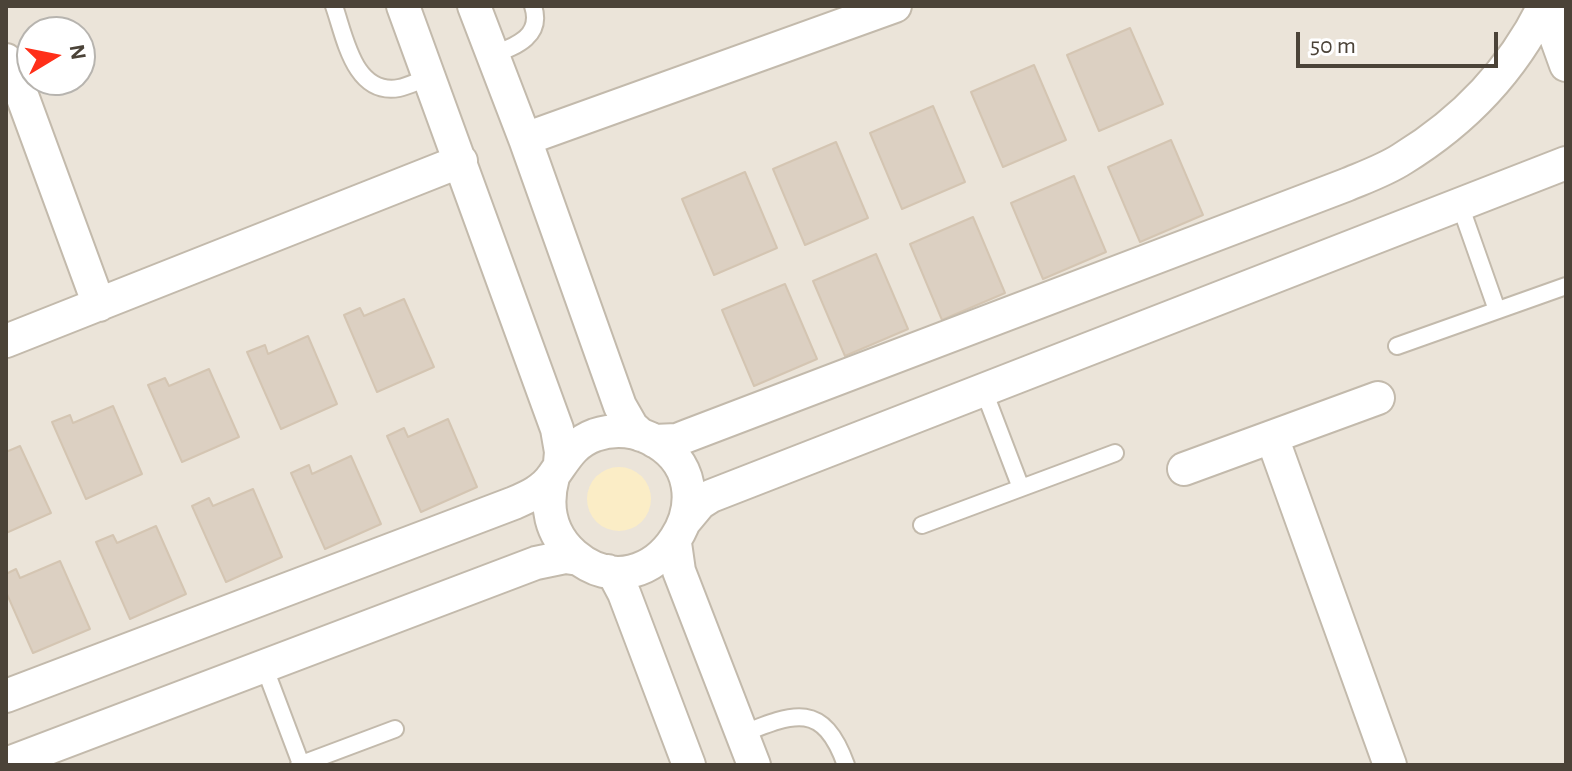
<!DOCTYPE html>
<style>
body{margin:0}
#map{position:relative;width:1572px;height:771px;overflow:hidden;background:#f6f2eb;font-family:"Alegreya Sans",sans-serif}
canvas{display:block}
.frame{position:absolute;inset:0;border:8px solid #4b4338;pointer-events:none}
.north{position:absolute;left:16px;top:16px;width:80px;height:80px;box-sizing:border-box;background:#fff;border:2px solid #b7b4af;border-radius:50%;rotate:80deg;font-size:22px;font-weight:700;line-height:32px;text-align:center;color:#4b4338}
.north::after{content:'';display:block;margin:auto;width:28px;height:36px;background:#ff2f19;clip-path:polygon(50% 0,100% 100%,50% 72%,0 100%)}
.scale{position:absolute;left:1296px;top:32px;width:202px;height:36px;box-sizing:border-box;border:4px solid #4b4338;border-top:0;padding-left:10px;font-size:24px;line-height:28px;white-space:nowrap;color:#4b4338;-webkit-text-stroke:6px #fff;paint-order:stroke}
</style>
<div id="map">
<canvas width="1572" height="771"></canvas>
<div class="frame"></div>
<div class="north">N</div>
<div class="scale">50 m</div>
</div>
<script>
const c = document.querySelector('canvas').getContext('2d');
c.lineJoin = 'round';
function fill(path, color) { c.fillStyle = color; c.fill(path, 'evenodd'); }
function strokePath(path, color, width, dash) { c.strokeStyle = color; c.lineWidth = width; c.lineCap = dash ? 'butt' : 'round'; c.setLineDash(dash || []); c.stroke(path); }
fill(new Path2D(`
 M6 6H1566V765H6ZM32 32H80V80H32Z`), '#ebe4d9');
fill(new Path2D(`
 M587 499a32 32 0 1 1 64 0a32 32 0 1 1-64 0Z`), '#fbedc6');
const building = new Path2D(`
 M1130 28 1163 104 1099 131 1067 55Z
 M1034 65 1066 140 1003 167 971 92Z
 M933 106 965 182 902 209 870 133Z
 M1171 140 1203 215 1140 242 1108 167Z
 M836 142 868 218 805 245 773 169Z
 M745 172 777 248 714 275 682 199Z
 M1074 176 1106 252 1043 279 1011 203Z
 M973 217 1005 293 942 320 910 244Z
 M876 254 908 329 845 356 813 281Z
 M785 284 817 359 754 386 722 310Z
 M404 299 434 367 377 392 344 315 360 308 364 316Z
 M308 336 337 404 281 429 247 352 265 345 268 354Z
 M209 369 239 437 182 462 148 385 165 378 169 386Z
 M113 406 142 474 86 499 52 422 70 415 73 423Z
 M448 419 477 487 421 512 387 436 404 428 408 437Z
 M20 446 51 513 6 533V452Z
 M351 456 381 524 325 549 291 473 309 465 312 474Z
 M253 489 282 557 226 582 192 506 209 498 213 506Z
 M156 526 186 594 130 619 96 542 113 535 117 543Z
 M60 561 90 629 33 653 6 592V574L16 569 20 578Z`);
fill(building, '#dcd0c2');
strokePath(building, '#d4c5b2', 2);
const service = new Path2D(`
 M334 6C345 37 354 96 399 88 409 86 420 80 430 77
 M493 55C516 46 543 36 533 6
 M1460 205 1497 310
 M1397 346 1566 286
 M984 391 1021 488
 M922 525 1115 453
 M264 666 301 764
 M742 734C794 713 823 701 846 765
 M299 765 395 729`);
const minor = new Path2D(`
 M403 6 557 429 561 452 560 463
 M474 6 525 139 620 406 632 427 641 435
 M1552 6 1553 29 1566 65
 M6 60 16 79 99 305
 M525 139 895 6
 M6 341 461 161
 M1272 437 1390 765
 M654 441 677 440 687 436 1346 185C1365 177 1385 170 1402 159 1464 121 1512 71 1544 6
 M1184 469 1378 398
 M685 521 700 503 711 496 1566 163
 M675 543 679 571 754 765
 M608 571 615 576 624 593 689 765
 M6 696 514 503C528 497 544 490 553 476 566 458 573 443 595 435 613 429 632 430 649 438 742 483 652 622 574 555 550 534 545 506 553 477
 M6 764 536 563 565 557 579 559`);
strokePath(service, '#c3baac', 20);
strokePath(minor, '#c3baac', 36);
strokePath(service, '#fff', 16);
strokePath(minor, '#fff', 32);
</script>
